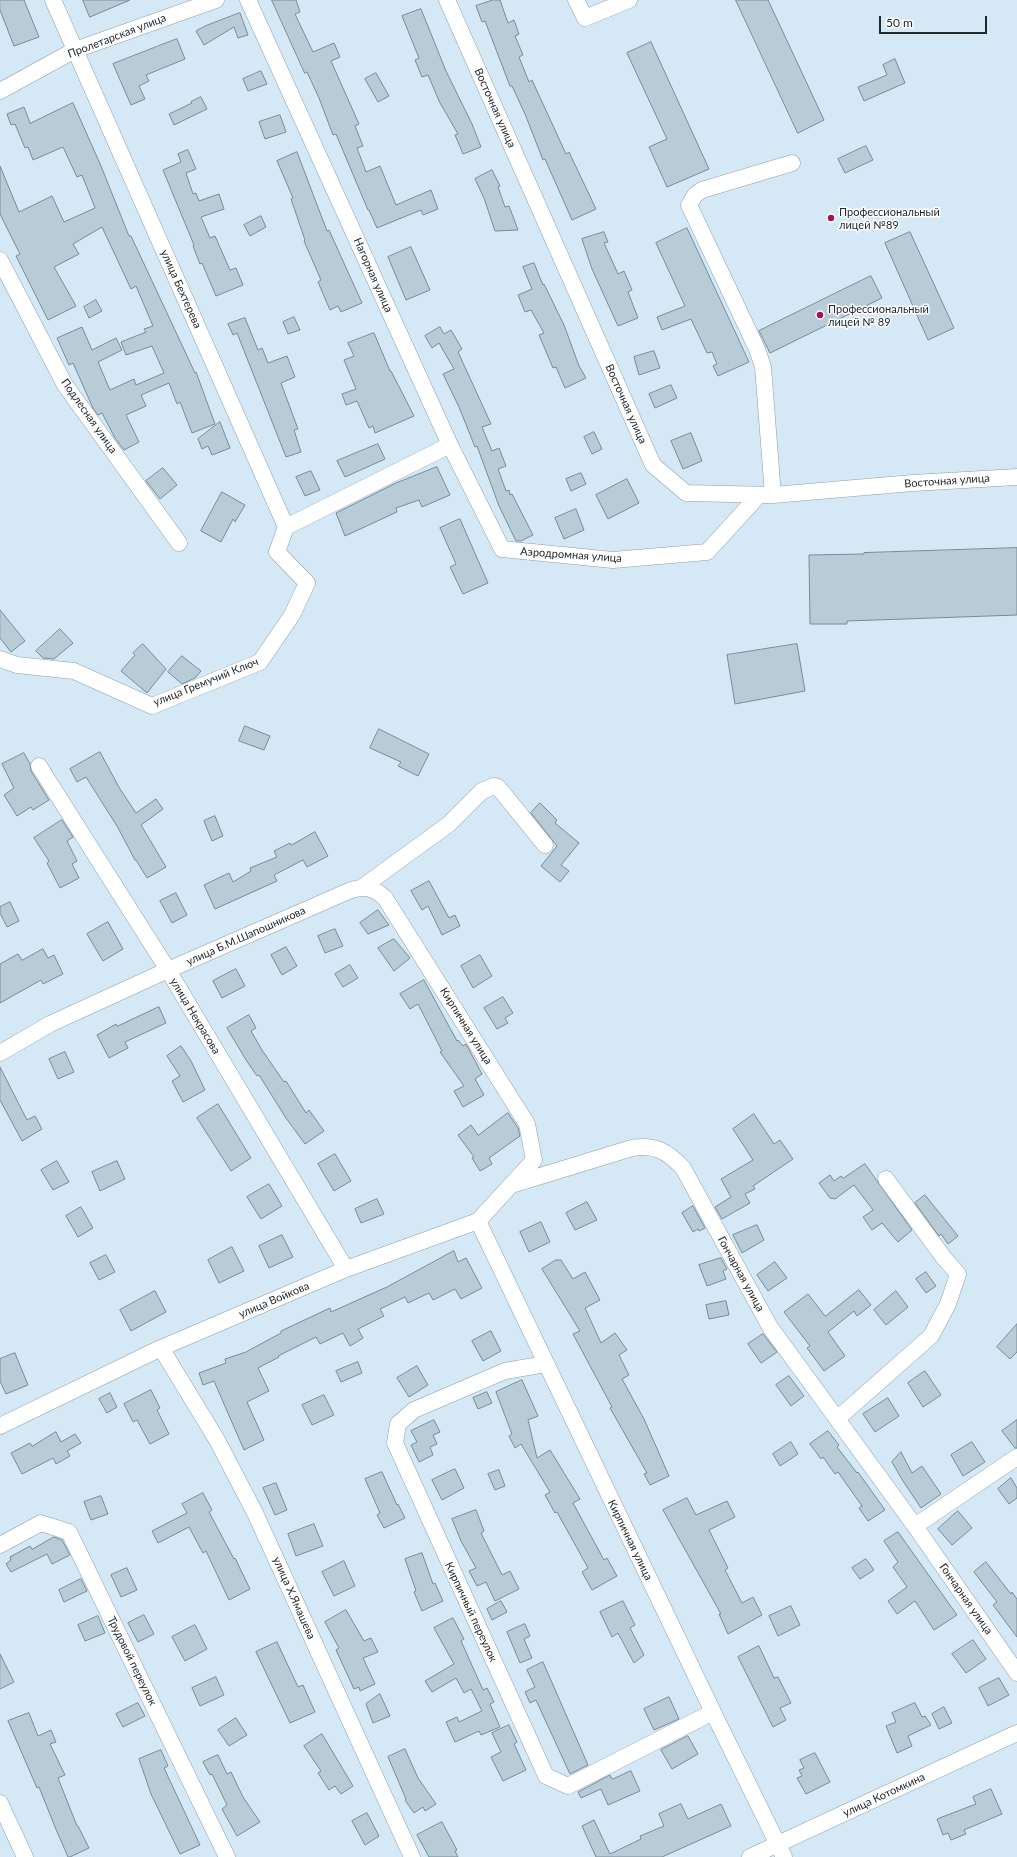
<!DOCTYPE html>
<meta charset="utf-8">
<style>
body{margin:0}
#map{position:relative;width:1017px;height:1857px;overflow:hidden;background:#d4e9f5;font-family:Lato,sans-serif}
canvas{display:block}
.scale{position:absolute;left:879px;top:16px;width:108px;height:18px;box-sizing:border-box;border:2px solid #22292e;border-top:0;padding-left:5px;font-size:12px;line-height:14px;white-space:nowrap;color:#22292e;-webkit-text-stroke:3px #fff;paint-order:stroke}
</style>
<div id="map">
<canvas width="1017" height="1857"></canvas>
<div class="scale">50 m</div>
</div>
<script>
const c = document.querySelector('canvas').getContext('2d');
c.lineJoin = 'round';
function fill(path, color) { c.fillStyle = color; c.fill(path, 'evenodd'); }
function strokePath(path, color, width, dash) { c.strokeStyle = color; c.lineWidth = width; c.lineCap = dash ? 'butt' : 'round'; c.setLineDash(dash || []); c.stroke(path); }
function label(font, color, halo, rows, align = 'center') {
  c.font = font + ' Lato,sans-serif'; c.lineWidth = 3; c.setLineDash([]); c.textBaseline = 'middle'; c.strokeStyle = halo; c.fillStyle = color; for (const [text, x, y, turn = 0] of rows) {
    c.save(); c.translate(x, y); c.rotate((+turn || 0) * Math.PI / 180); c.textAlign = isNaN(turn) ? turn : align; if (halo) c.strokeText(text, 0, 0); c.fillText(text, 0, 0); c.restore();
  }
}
const building = new Path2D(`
 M0 0H24L39 37 14 46 0 10Z
 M83 0H130L90 17Z
 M272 0H296L300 12 295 14 313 52 334 43 340 57 331 61 359 124 355 126 363 146 357 148 366 172 380 166 396 205 431 190 438 209 423 215 421 210 377 228 369 210H368L336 134 333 135 319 98 307 72 305 73Z
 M493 0H500L508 23 514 20 519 34 515 36 523 55 519 57 529 82 532 80 566 154 569 152 596 209 572 220 545 159 543 160 525 114 512 86H510L485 21 482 22 476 6Z
 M736 0H768L824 120 798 133Z
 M421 9 446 71 472 124 481 147 463 154 455 135 458 134 440 103 428 75 422 77 415 60 419 58 402 16Z
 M240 13 248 35 238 38 234 27 204 45 196 31 205 26Z
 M177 39 185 59 146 75 149 81 139 86 145 99 131 105 113 64Z
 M651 42 709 169 667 187 649 147 667 139 627 53Z
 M895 59 905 83 864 101 858 87 887 75 883 65Z
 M261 71 267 84 248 91 243 79Z
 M376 73 389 96 378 102 365 79Z
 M201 97 207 109 174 125 169 114 192 103 191 102Z
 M73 103 101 166 129 236H131L195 373 196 372 215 424 192 433 180 402 177 404 169 383 141 395 146 406 126 415 139 442 124 450 115 438 102 413 98 415 93 408 73 363 69 365 57 338 82 327 92 350 116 338 122 350 98 362 110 390 134 379 136 385 164 373 152 346 126 355 121 342 146 332 144 329 153 326 136 286 131 289 102 227 73 244 79 254 54 267 76 306 48 320 16 256 20 254 0 214V166L19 212 52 196 64 222 95 208 82 175 77 177 63 147 33 160 28 147 25 148 15 124 11 125 7 114 24 107 30 123Z
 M280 115 286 132 265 139 259 122Z
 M866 146 873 160 845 173 838 159Z
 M188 150 196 169 186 173 193 194 196 193 199 201 219 194 224 209 201 217 210 238 215 236 230 270 236 268 243 285 216 296 202 263 200 264 193 246 194 245 163 170 181 162 178 154Z
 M297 152 327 231 329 230 362 303 341 312 338 306 330 310 318 282 321 280 304 241 305 240 291 199 293 198 277 161Z
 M492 170 500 186 498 187 505 207 509 206 518 230 495 231 484 198 475 179Z
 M261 216 266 227 250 236 244 225Z
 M687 228 749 362 718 376 713 366 717 364 712 352 707 353 691 319 662 330 657 317 685 306 656 243Z
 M604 232 608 242 604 243 618 274 624 271 632 290 628 292 638 318 618 326 592 269 582 239Z
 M910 232 954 328 928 340 885 243Z
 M411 247 430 290 406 300 388 257Z
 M534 263 543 285 544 284 564 325 579 366 586 378 565 388 556 367 553 368 539 335 544 333 531 310 525 312 518 295 532 289 523 267Z
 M871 276 882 298 770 353 759 331Z
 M96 300 102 311 89 318 84 307Z
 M294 317 300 330 288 334 283 322Z
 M245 318 258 350 262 348 268 363 287 356 295 377 281 383 298 429 294 430 301 452 286 457 237 333 233 335 228 324Z
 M440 327 444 334 451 330 462 349 458 352 491 424 482 427 492 451 499 448 506 466 498 469 506 491 509 490 510 495 512 494 533 535 521 541H516L499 506 477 446 475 447 459 407 443 374 454 369 439 343 432 348 425 336Z
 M374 333 390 371H391L414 416 375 433 373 426 369 428 357 401 346 405 342 394 356 389 344 360 354 356 348 343Z
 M654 351 660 368 639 375 634 357Z
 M671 385 677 398 655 408 649 394Z
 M220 422 230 448 212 455 208 446 202 449 198 439Z
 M594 432 602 449 592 454 584 437Z
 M691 433 702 461 683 469 671 441Z
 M378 444 385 459 345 477 337 461Z
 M437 467 450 495 422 507 419 500 396 508 397 512 345 536 336 513 396 483Z
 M163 468 177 485 160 499 146 481Z
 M311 471 320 490 305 496 296 477Z
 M581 473 586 484 571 491 566 479Z
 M627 479 639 503 608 519 596 495Z
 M222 492 245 505 235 522 233 519 221 542 201 531Z
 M576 509 584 530 564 539 555 518Z
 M460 519 488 583 463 594 450 567 456 564 440 528Z
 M1017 548V615L847 621V624H810L809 555 864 554V553Z
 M0 610 25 641 11 652 0 638Z
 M60 629 73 643 54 659 43 658 36 651Z
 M143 644 166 669 147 693 121 671 135 655 133 653Z
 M797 644 805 691 735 704 727 655Z
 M182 656 201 671 195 678 182 684 168 672Z
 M245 726 270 736 264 750 239 741Z
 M379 729 429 754 418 776 398 766 401 762 370 748Z
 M100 752 120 789 136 813 156 799 163 809 141 825 166 867 147 878 136 860H135L117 826 86 777 77 782 70 769Z
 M24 753 30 764 31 771 49 800 33 810 31 807 17 816 4 795 14 788 2 764Z
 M540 803 557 820 555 823 579 843 561 865 569 871 560 882 541 866 557 846 531 813Z
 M215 816 223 836 212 841 204 821Z
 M62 820 73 837 67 841 77 861 72 864 79 878 60 888 47 863 49 861 34 838Z
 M315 832 328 856 307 867 303 860 274 875 277 881 215 909 204 885 229 873 233 882 251 871 250 868 277 857 274 851 290 843 291 845Z
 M429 881 449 918 455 915 460 926 442 935 428 906 422 910 411 891Z
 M176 893 187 915 172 923 160 901Z
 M10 902 19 921 7 927 0 913V907Z
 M378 910 389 925 368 934 360 923Z
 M108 922 123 949 103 961 87 934Z
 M335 929 343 946 325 953 318 936Z
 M394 939 410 958 394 971 378 948Z
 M286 947 297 966 282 975 271 955Z
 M43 949 48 958 54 955 63 974 43 984 41 980 0 1003V964L18 954 22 960Z
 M480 955 492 976 473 988 461 966Z
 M350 965 358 978 343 987 335 974Z
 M236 969 245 986 222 998 213 981Z
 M424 980 457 1041 458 1040 463 1046 466 1044 482 1074 475 1079 484 1095 463 1107 454 1091 464 1086 440 1052 442 1051 418 1004 410 1009 400 994Z
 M503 997 513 1013 505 1018 508 1023 497 1029 484 1008Z
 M159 1007 166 1023 125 1042 128 1048 109 1058 97 1035 116 1024 117 1026Z
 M249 1015 256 1028 251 1031 262 1050 284 1082 286 1081 306 1113 309 1110 324 1131 305 1144 286 1118 259 1075 257 1076 246 1060 227 1028Z
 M181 1046 191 1061 205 1090 183 1102 172 1081 180 1076 167 1056Z
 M65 1052 74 1072 58 1079 49 1059Z
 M0 1067 27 1120 35 1116 42 1129 22 1141 0 1100Z
 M218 1104 251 1158 231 1171 197 1118Z
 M508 1113 518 1128 520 1136 489 1158 492 1164 480 1171 472 1158 474 1157 458 1135 471 1125 478 1135Z
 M754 1114 774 1144 780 1140 793 1159 753 1186 755 1189 745 1194 750 1203 722 1219 715 1207 731 1197 721 1179 753 1160 733 1129Z
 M335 1154 351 1181 334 1191 318 1164Z
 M57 1161 69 1182 53 1190 41 1170Z
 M117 1161 125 1179 100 1191 92 1172Z
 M865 1164 912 1230 898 1242 882 1223 872 1230 863 1217 873 1210 854 1185 835 1199 830 1198 819 1183 830 1175 834 1181 841 1176 843 1178Z
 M269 1184 282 1206 261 1219 247 1197Z
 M925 1195 958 1236 948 1244 941 1234 939 1236 915 1203Z
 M377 1199 384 1214 361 1223 355 1209Z
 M587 1202 597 1220 575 1230 566 1213Z
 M693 1206 705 1228 699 1231 698 1229 693 1232 682 1213Z
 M81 1207 93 1228 78 1237 66 1216Z
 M541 1222 550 1242 529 1252 520 1232Z
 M757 1225 764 1240 742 1253 733 1235Z
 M282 1235 293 1257 269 1268 259 1246Z
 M232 1247 244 1271 219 1283 208 1260Z
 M454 1251 458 1262 466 1258 482 1288 461 1299 455 1289 433 1300 429 1293 408 1303 405 1297 380 1309 384 1316 358 1329 363 1338 350 1346 343 1333 320 1344 316 1337 278 1356 279 1357 258 1368 269 1391 247 1402 264 1440 244 1450 214 1381 203 1385 199 1373 226 1363 225 1359 246 1352 281 1333V1331L330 1308 331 1312 387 1287Z
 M106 1255 115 1272 99 1280 90 1263Z
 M721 1258 727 1269 723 1271 726 1279 707 1286 699 1265Z
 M556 1260H561L573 1279 585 1272 600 1300 585 1308 601 1343 615 1333 627 1350 619 1355 629 1375 622 1379 644 1419 669 1476 650 1485 644 1474 647 1473 610 1408 612 1407 573 1334 580 1331 542 1269Z
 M775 1262 787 1278 768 1291 757 1275Z
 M926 1272 936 1286 926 1293 916 1279Z
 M859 1290 871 1305 857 1316 854 1311 828 1332 845 1356 824 1371 807 1348 810 1346 784 1312 808 1294 825 1316Z
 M155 1291 166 1312 131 1331 120 1310Z
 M896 1291 908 1307 886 1325 874 1310Z
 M726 1301 729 1315 709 1319 706 1305Z
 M1017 1324V1352L1010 1359 997 1347Z
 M491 1331 501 1351 483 1361 472 1341Z
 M763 1334 777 1352 761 1363 748 1344Z
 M15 1353 28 1385 6 1394 0 1381V1359Z
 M358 1362 362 1373 341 1382 336 1371Z
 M417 1366 428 1385 409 1397 397 1378Z
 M925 1371 941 1395 923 1407 908 1383Z
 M789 1376 804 1396 791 1406 776 1385Z
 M522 1380 538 1416 528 1420 537 1458 550 1450 580 1499 573 1503 604 1560 607 1558 617 1576 592 1590 582 1572 588 1568 557 1512 555 1513 545 1495 550 1492 521 1444 515 1448 509 1436 512 1434 496 1392Z
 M151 1390 160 1408 157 1410 169 1434 150 1444 137 1420 133 1422 124 1404Z
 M487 1392 492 1403 478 1409 473 1398Z
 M110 1393 117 1407 107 1413 99 1399Z
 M324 1395 334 1415 312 1425 302 1405Z
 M888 1398 899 1416 875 1432 863 1414Z
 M434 1420 440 1432 433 1435 437 1444 430 1447 433 1455 419 1462 411 1445 417 1442 411 1431Z
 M1017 1420V1448H1015L1002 1431Z
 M828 1431 839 1445 837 1447 857 1473 858 1472 885 1510 868 1521 859 1508 862 1506 838 1472 835 1474 823 1457 821 1459 810 1444Z
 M56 1432 61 1442 75 1434 81 1443 67 1451 70 1456 56 1464 53 1458 22 1474 11 1453 30 1443 32 1446Z
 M791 1442 798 1454 780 1466 773 1454Z
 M972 1442 985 1462 963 1476 951 1455Z
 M901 1452 912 1473 922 1466 941 1494 921 1508 903 1481 892 1462Z
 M455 1469 464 1488 442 1500 432 1480Z
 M499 1470 505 1486 495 1490 488 1474Z
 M382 1472 397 1505 398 1504 405 1518 384 1528 377 1515 380 1513 365 1479Z
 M1011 1478 1017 1488V1498L1009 1504 998 1489Z
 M276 1483 287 1510 275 1515 263 1488Z
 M203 1493 212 1510 209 1512 234 1559 235 1558 250 1589 229 1600 206 1551 203 1553 189 1527 158 1543 152 1531 187 1513 182 1504Z
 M101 1496 108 1514 91 1520 84 1502Z
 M687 1498 696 1515 727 1501 735 1517 709 1530 728 1568 725 1570 742 1603 753 1597 762 1615 728 1634 719 1614H721L663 1510Z
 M476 1510 484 1531 481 1533 502 1575 510 1571 519 1589 495 1601 486 1582 477 1586 469 1571 476 1568 461 1541 452 1519Z
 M958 1511 972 1528 952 1545 938 1529Z
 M314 1524 323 1546 296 1556 288 1534Z
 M898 1532 957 1615 934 1630 915 1601 897 1614 888 1601 907 1587 893 1567 898 1562 884 1541Z
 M54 1537 62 1540 70 1555 52 1564 47 1554 11 1572 6 1564 11 1560 10 1557 30 1546 32 1549Z
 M422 1553 433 1584 435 1583 443 1601 422 1611 414 1592 416 1591 405 1559Z
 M866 1559 874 1570 860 1579 852 1568Z
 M344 1561 355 1586 334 1596 322 1572Z
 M986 1562 1011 1594 1012 1592 1017 1599V1637L993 1605 997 1602 974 1572Z
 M127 1568 137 1590 121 1597 111 1575Z
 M81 1579 87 1591 64 1602 59 1590Z
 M501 1601 507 1612 492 1620 487 1609Z
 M623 1601 635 1625 630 1628 644 1655 634 1663 618 1633 612 1637 600 1612Z
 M791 1606 800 1625 778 1636 769 1616Z
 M346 1610 364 1641 371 1638 378 1652 363 1658 375 1684 360 1691 359 1687 354 1689 336 1650 339 1648 325 1622Z
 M144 1615 154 1634 138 1642 128 1623Z
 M98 1616 105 1633 85 1641 78 1625Z
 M453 1618 464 1639 461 1641 483 1690 487 1688 494 1702 490 1704 500 1727 481 1735 479 1731 455 1742 446 1722 457 1717 459 1722 482 1711 471 1689 464 1693 456 1678 432 1692 425 1681 454 1664 434 1628Z
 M525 1624 530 1636 524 1639 532 1658 520 1663 507 1632Z
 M195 1625 207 1649 185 1661 172 1637Z
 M973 1640 986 1659 966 1673 952 1654Z
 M277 1642 298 1687 303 1685 315 1712 290 1723 256 1652Z
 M759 1646 774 1678 778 1677 791 1703 780 1708 786 1720 773 1727 738 1657Z
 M0 1654 14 1682 0 1689Z
 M543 1662 588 1765 570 1774 536 1700 530 1703 525 1692 535 1687 527 1670Z
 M216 1677 224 1695 200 1706 192 1688Z
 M999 1678 1009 1695 988 1706 979 1688Z
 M380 1694 390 1716 373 1723 366 1704Z
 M669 1697 679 1719 654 1730 644 1709Z
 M138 1703 145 1716 123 1727 116 1714Z
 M915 1703 922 1717 925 1716 931 1725 908 1736 912 1746 897 1753 886 1726 896 1722 892 1713Z
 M944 1707 952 1723 939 1729 932 1714Z
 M29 1713 38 1736 51 1730 56 1742 50 1744 65 1775 58 1778 77 1826H78L89 1848 70 1857H68L55 1827 39 1787 37 1788 8 1721Z
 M236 1718 247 1735 229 1746 218 1730Z
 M509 1725 517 1742 514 1744 526 1770 503 1781 491 1757 501 1752 492 1733Z
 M322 1734 353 1786 341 1794 335 1786 329 1790 318 1773 321 1771 304 1746Z
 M688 1736 698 1754 672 1769 661 1750Z
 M405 1749 418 1778 436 1804 425 1811 423 1807 414 1813 405 1800 406 1799 388 1757Z
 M161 1750 168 1766 164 1768 200 1845 180 1854 151 1794 139 1759Z
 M815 1753 830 1782 806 1794 797 1778 802 1776 799 1770 804 1768 800 1760Z
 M218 1755 227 1774 231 1772 243 1797 260 1822 237 1836 222 1809 227 1805 212 1774 210 1775 203 1762Z
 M631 1771 640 1791 608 1805 601 1789 581 1798 578 1792 610 1775 612 1779Z
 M991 1789 1002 1814 964 1830 966 1834 951 1840 948 1833 943 1835 937 1819 976 1804 973 1797Z
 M681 1804 688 1819 721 1804 731 1826 662 1857H596L582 1826 594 1820 610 1854 641 1839 640 1836 664 1826 659 1814Z
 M367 1813 379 1836 365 1845 352 1821Z
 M442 1822 457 1850 455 1851 458 1857H429L417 1835Z`);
fill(building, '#b8ccd8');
strokePath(building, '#788b96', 1);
const minor = new Path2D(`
 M53 0 286 527
 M248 0 450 445 502 549 613 560 707 552 759 495
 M447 0 653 465 686 493 773 495 913 483 1017 477
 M576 0 585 18 629 0
 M0 91 75 50 216 0
 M0 260 65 385 179 543
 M773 495 763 367 757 349 689 205 695 195 702 190 792 163
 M286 527 450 445
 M0 659 17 665 74 671 152 706 260 662 292 615 307 583 277 552 286 527
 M39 766 168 970 346 1269
 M361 888 449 824 482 791 494 786 498 787 545 845
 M0 1053 50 1024 168 970 351 890C365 886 374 888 385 898L527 1124 534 1160 478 1221 346 1269 161 1348 0 1426
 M511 1185 632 1148C655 1144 667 1151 683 1168L770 1327 915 1526 1017 1673
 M478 1221 713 1712 784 1857
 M161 1348 217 1440 255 1513 412 1857
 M546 1364 505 1371 414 1410 398 1424 395 1443 546 1776 568 1786 713 1712
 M837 1419 931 1336 948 1304 958 1274 944 1258 886 1179
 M915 1526 1017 1457
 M0 1545 41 1523 69 1532 227 1857
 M0 1803 25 1857
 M750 1857 1017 1733`);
strokePath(minor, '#8c9faa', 17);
strokePath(minor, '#fff', 16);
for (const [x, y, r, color] of [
 [831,218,4,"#a31356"],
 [820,315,4,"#a31356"]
]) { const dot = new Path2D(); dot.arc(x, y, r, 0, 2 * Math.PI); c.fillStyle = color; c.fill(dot); strokePath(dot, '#fff', 1.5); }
label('11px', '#22292e', '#fff', [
 ["Пролетарская улица",117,36,-21],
 ["Восточная улица",495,108,66],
 ["Нагорная улица",373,275,66],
 ["улица Бехтерева",181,289,66],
 ["Восточная улица",626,404,66],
 ["Подлесная улица",89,416,55],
 ["Восточная улица",947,481,-4],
 ["Аэродромная улица",571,555,4],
 ["улица Гремучий Ключ",206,682,-22],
 ["улица Б.М.Шапошникова",246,936,-24],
 ["улица Некрасова",195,1016,59],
 ["Кирпичная улица",466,1026,58],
 ["Гончарная улица",741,1274,61],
 ["улица Войкова",274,1300,-23],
 ["Кирпичная улица",630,1540,64],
 ["улица Х.Ямашева",294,1598,66],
 ["Гончарная улица",966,1599,55],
 ["Кирпичный переулок",471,1612,65],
 ["Трудовой переулок",132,1661,64],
 ["улица Котомкина",884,1795,-25]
]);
label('11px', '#22292e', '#fff', [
 ["Профессиональный",839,212],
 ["лицей №89",839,225],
 ["Профессиональный",828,309],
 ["лицей № 89",828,322]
], 'left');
</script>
